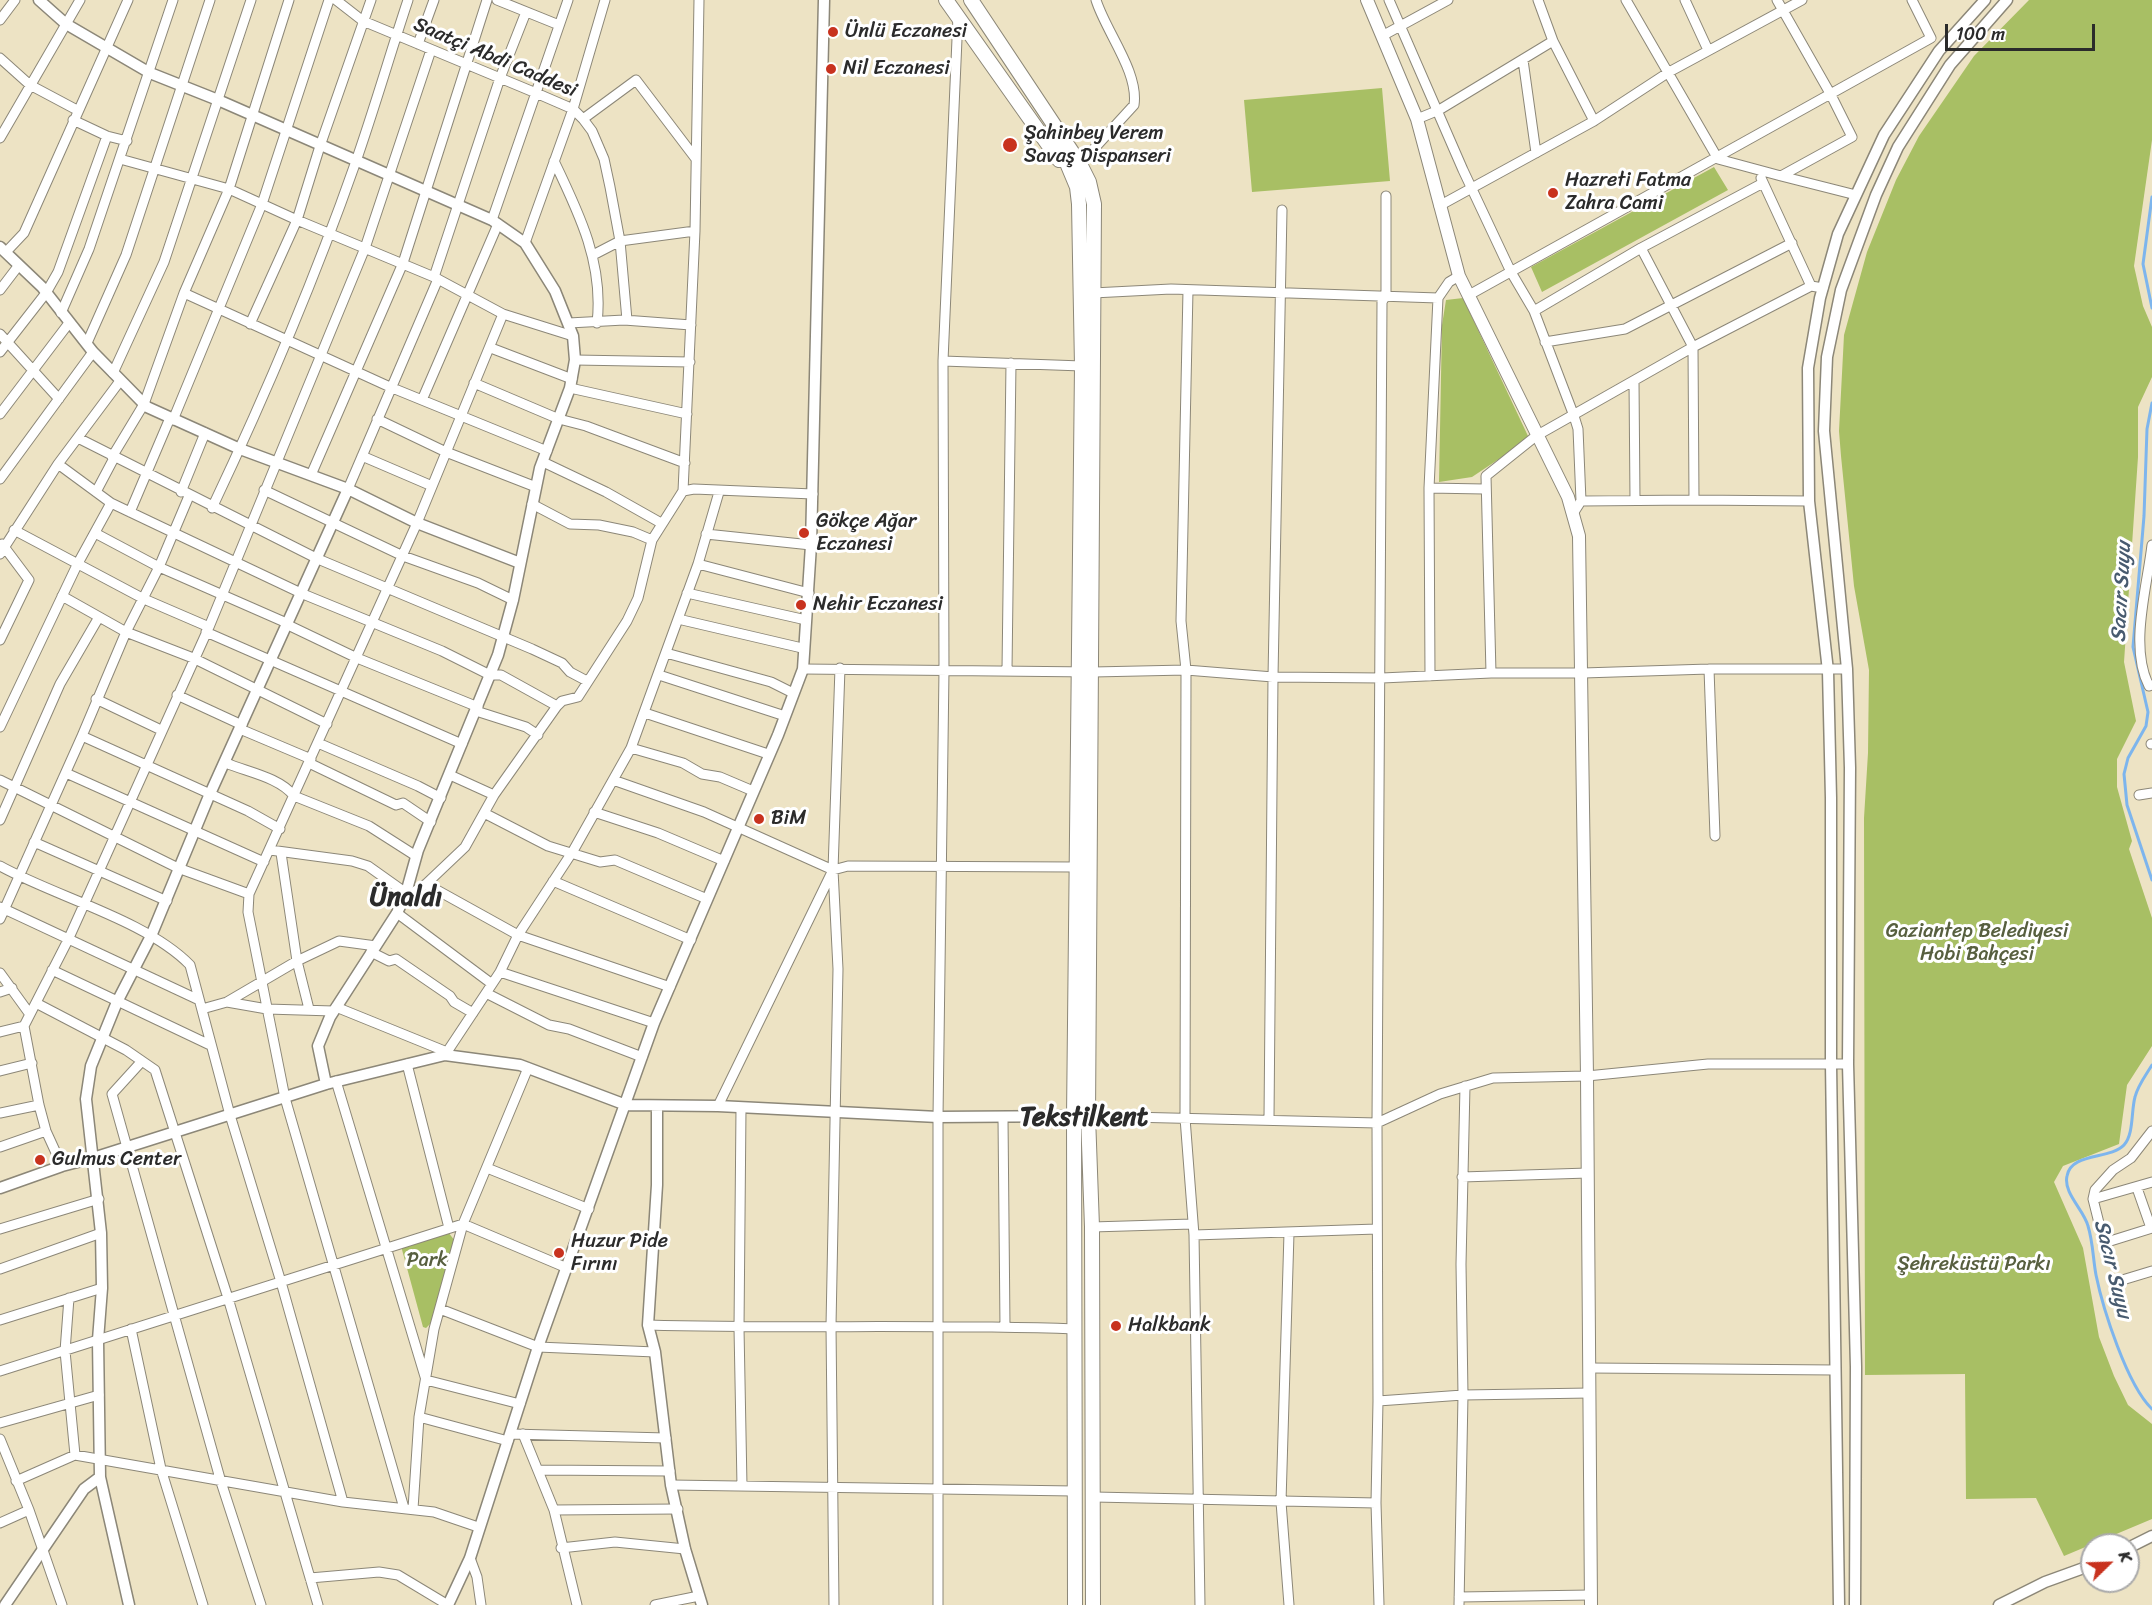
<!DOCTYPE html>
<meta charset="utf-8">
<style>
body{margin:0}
#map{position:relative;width:2152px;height:1605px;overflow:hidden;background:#ede3c4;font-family:Sriracha,sans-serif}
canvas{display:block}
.north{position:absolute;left:2080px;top:1533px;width:60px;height:60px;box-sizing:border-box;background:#fff;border:2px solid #aaa;border-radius:50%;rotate:67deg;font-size:16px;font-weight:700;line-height:24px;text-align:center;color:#2b2b2b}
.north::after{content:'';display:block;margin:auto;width:21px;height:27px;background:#c8321e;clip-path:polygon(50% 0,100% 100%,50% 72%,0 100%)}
.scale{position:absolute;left:1945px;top:24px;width:150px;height:27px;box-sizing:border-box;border:3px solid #2b2b2b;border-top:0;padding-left:8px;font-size:18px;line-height:21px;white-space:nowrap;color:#2b2b2b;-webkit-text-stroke:4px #fff;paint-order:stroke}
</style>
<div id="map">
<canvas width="2152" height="1605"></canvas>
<div class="north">K</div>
<div class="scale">100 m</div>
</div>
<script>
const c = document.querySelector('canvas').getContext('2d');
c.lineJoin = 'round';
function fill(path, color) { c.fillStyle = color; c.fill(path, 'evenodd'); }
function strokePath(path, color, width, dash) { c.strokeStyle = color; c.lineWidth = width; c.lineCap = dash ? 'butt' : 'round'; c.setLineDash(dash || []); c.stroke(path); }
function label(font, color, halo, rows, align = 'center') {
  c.font = font + ' Sriracha,sans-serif'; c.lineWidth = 6; c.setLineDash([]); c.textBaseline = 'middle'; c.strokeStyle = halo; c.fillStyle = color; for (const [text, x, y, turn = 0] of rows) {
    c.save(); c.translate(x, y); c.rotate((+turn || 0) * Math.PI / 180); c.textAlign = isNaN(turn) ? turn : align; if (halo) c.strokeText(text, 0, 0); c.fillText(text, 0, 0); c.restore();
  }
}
fill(new Path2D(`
 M2029 0H2152V140L2134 266 2143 306 2152 327V377L2138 407V457L2124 662 2136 721 2117 759V787L2132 841 2129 849 2152 918V1046L2127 1085 2119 1144 2063 1166 2054 1182 2083 1248 2099 1337 2114 1376 2128 1405 2152 1424V1519L2064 1556 2036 1498 1966 1499 1965 1374 1865 1375 1864 818 1868 753 1869 670 1854 586 1841 456 1839 431 1844 335 1867 252 1896 180 1919 136 1974 56Z
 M1382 88 1390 181 1252 192 1244 100Z
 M1714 167 1728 190 1542 292 1531 267Z
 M1463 298 1528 436 1514 449 1472 477 1439 482 1442 325 1446 300Z
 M448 1232 455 1241 432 1322 426 1328 423 1327 401 1246Z`), '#a8bf64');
strokePath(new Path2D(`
 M2152 197 2143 264 2152 308
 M2152 403 2147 429 2144 516 2133 647 2148 712 2146 726 2128 758 2124 774 2127 805 2152 880
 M2152 1065C2146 1075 2138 1085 2135 1097 2131 1111 2134 1134 2124 1145 2110 1160 2071 1152 2067 1176 2063 1193 2084 1210 2088 1226 2093 1242 2093 1259 2096 1275 2103 1309 2127 1385 2152 1409`), '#7db5ed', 3);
const minor = new Path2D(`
 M336 0 363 21 536 93 573 109 583 119 592 131 604 159 610 187 620 241 627 320
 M497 0 559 25
 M1389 0 1463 170 1511 272 1534 311 1574 416 1578 429 1581 501 1574 512
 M1538 0 1553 41 1594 121
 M1626 0 1718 159 1781 176 1852 137 1831 95 1777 0
 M1685 0 1708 50
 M0 20 15 0
 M1382 36 1448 0
 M418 44 434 0
 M0 58 30 85 77 110
 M1523 60 1536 153
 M583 119 636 80 696 159
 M1417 119 1439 110 1553 41
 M73 120 107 136 127 141
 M0 138 80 0
 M120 159 229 189 297 220 434 277 503 314 573 336
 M554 161C579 213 604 264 597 323
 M1080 164 1134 105C1139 72 1106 32 1096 0
 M1781 176 1856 195
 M1761 178 1811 286
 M1439 206 1594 121 1669 72 1802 0
 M1282 210 1273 677 1382 678 1491 673H1583L1709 669H1847
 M492 220 568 0
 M525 243 573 109 605 0
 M6 252 24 233 128 0
 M593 255 620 241 695 231
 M434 277 500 78 526 12
 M0 290 19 265
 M1188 290 1181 621 1186 670 1185 1118 1194 1235 1200 1605
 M184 293 390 387 547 451
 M1093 293 1171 289 1438 298
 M1469 295 1931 38 1912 0
 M1534 311 1641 248 1763 183
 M61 313 89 249 173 0
 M569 323 624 320 691 325
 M250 324 297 220 320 146 371 0
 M0 334 59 399
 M1545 342 1625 329 1792 243
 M87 343 126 255 210 0
 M491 348 572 379
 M0 352 46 293 58 272 107 136
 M575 360 690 362
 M943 361 1082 366
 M113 373 164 262 251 0
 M1634 381 1635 500
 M474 383 559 419 586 426 685 463
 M570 388 687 414
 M422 400 498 224
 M0 414 69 323
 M377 419 446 452 536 487
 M173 420 262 204 329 0
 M78 438 318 559 532 649 562 663 570 672 587 681
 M362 456 432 486
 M112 457 144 404 184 293 229 189 289 0
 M543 462 606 492 661 523
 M58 464 111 503 172 532 303 594 442 651 490 675H501L557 706
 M311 475 403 263 487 0
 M0 479 93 352
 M1429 488 1484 489
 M348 489 438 279
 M264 490 403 556 478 583 513 600
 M683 491 694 489 813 494
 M96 492 114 458
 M181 492 205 433
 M1694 500 1809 501
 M1581 501 1694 500 1693 347 1811 286 1823 288
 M532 504 570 524 599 525 633 532 652 540
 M212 508C265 396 314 281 355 164 374 110 390 54 408 0
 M130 512 170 418
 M14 530 144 599 209 627
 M95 533 159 567 289 624
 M706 534 811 545
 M2152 545C2147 588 2129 647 2149 686L2152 685
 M0 554 58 464 120 381
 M698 564 809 593
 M687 593 806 620
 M62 596 126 632 193 658 327 724
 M678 619 802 648
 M288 625 357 658 478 707
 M206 632 462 744
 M0 640 29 580 2 544
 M666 653 771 682 793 693
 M803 669 1093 672 1186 670 1273 677 1269 1119
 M1709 669 1715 836
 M1007 670 1011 363
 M1491 673 1486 476 1536 436 1693 347 1641 248
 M659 675 785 716
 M1430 676 1429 488 1438 298 1449 282 1459 276
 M177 695 242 725
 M96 699 161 730
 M476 711 526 727 538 735
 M645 713C686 727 727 740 768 754
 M0 727 77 565 111 503
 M240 729 311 759
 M82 736 248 811 280 829
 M318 743 418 786 441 798
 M2151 744H2152
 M631 748 683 763 702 774 720 777 753 791
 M226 763C247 772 279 777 294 796L369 826 416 856
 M309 763 396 805 403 803 431 822
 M66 773 264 862
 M450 775 494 795
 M0 780 178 868 249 894
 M613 780 704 812 833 870 848 866 1076 867
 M2139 795 2152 793
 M594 812 658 833 724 861
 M486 814 548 846 600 862 615 860 707 899
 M0 820 60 684 99 617
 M34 842 167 901
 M270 850 352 861 368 866 406 893H412L426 884 465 847 494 795 557 706 562 701 578 697 627 621 638 598 652 540 683 491 695 231 699 0
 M281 853 297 961 309 1009
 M0 866C56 897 146 920 190 965L230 1115 281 1282 343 1502
 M553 881 691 940
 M426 884 518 935 670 987
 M0 907 199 1000
 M397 913 492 984
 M0 919 82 736 126 632 159 567 189 496
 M371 952 389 961 396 959 450 996 454 1002 473 1013
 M52 970 210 1045
 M500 972 654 1023
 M0 973 29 1013
 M0 992 12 988
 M486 993 549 1025 569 1029 642 1057
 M227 1002 267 1009 333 1011
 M36 1003 126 1050 155 1070 228 1298 318 1605
 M336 1007 447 1052
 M202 1009 227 1002 297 961 339 941 376 946
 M0 1032 24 1026
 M445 1055 500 972 518 935 573 851 631 748 698 564 719 492
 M142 1061 112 1094 221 1482 261 1605
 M407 1064 449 1228
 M0 1071 32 1063
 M336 1081 426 1380 520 1404
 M1465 1086 1461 1264 1463 1395 1590 1393
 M718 1106 832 872
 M741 1108 739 1328 742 1486
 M0 1113 39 1105
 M1088 1116 1377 1123 1382 302 1386 295V196
 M1003 1118 1005 1327
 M2152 1131 2131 1158 2113 1170 2095 1190 2093 1199 2104 1243 2152 1228
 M0 1147 46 1131
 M62 1166 46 1131 39 1105 24 1026 68 940 209 627 365 248 431 50
 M487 1168 589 1209
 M1462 1177 1588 1173
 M2137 1188 2151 1228
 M2093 1199 2152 1182
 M1092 1227 1192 1224
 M0 1229 99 1199
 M1289 1233 1281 1502 1289 1605
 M1194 1235 1377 1229
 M0 1269 101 1233
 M2119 1281 2152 1271
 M69 1298 65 1351 75 1455
 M440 1309 538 1347 655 1352
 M0 1320 102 1288
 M648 1325C791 1329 933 1324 1075 1329
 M131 1329 161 1469 203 1605
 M1590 1368 1835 1370
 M0 1371 463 1224 567 1268
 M1378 1401 1376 1503 1379 1605
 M419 1417 508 1441
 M0 1423 99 1395
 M511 1434 666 1438
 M523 1434 554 1510 577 1605
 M0 1439 29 1510 62 1605
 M538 1470 670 1471
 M16 1481 75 1455 343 1502 434 1512 478 1527
 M671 1485 1074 1491
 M1094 1497 1376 1503
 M404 1508 285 1098 248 912 249 894 417 523 503 314
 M413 1509 419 1417 434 1329 463 1224 528 1068
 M554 1510 678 1509
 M0 1523 29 1510
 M561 1548 615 1542 685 1549
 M470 1558 477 1577 481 1605
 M310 1578 379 1572 398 1575 448 1605
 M1459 1597 1591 1595
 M655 1605 699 1596
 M834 1605 831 1326 838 969 833 870 840 668
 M938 1605V1117L944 670 943 361 958 16
 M1459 1605 1463 1395 1378 1401 1377 1123 1440 1094 1493 1078 1587 1076 1708 1064H1848`);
const tertiary = new Path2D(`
 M39 0 66 24 150 73 218 100 492 220 525 243 555 291 573 336 575 360 570 388 540 468 513 600 498 655 418 850 406 893 397 913 330 1017 318 1046 326 1084
 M0 247 42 287 93 352 147 407 240 449 348 489 417 523 520 563
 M657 1107V1185L648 1325 655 1352 671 1485 685 1549 702 1605
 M0 1188 62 1166 93 1158 326 1084 445 1055 520 1065 626 1105 718 1106 938 1117 1081 1116
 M2128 1548 2152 1536
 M5 1605 84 1489 100 1477
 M129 1605 100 1477 98 1340 102 1288 101 1233 86 1099 91 1066 117 1002 151 936 209 796 348 489
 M448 1605 470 1558 538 1347 654 1023 778 735 803 669 811 545 824 0
 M1839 1605 1831 1064V798L1828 671 1809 501 1808 368 1820 298 1838 234 1884 135 1939 51 1985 0
 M1855 1605 1856 1367 1848 1064 1850 768 1847 669 1824 431 1827 357 1841 290 1876 195 1898 147 1950 65 2007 0
 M1999 1605 2045 1582 2092 1565`);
const secondary = new Path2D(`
 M1367 0 1417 119 1459 276 1568 497 1579 536 1587 1076 1591 1605`);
const primary = new Path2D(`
 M946 0 1059 160
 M971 0 1080 164 1089 182 1094 204 1088 1116 1092 1227 1093 1605
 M1059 144 1077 187 1079 204 1082 366 1074 1117 1075 1605`);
strokePath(minor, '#8c8778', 11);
strokePath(tertiary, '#8c8778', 13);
strokePath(secondary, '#8c8778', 14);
strokePath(primary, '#8c8778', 16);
strokePath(minor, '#fff', 9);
strokePath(tertiary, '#fff', 10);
strokePath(secondary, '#fff', 12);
strokePath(primary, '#fff', 14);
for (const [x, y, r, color] of [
 [833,32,6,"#c8321e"],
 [831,69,6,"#c8321e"],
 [1010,145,8,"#c8321e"],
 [1553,193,6,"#c8321e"],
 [804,533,6,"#c8321e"],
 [801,605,6,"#c8321e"],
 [759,819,6,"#c8321e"],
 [40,1160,6,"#c8321e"],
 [559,1253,6,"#c8321e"],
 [1116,1326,6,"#c8321e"]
]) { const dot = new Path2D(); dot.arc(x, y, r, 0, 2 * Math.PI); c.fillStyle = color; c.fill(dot); strokePath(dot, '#fff', 2); }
label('20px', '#2b2b2b', '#fff', [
 ["Ünlü Eczanesi",845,32],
 ["Nil Eczanesi",843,69],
 ["Şahinbey Verem",1024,134],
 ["Savaş Dispanseri",1024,157],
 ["Hazreti Fatma",1565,181],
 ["Zahra Cami",1565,204],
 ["Gökçe Ağar",816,522],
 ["Eczanesi",816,545],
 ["Nehir Eczanesi",813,605],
 ["BiM",771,819],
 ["Gulmus Center",52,1160],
 ["Huzur Pide",571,1242],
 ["Fırını",571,1265],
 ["Halkbank",1128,1326]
], 'left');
label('20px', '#2b2b2b', '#fff', [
 ["Saatçi Abdi Caddesi",495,58,23]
]);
label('20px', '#575f3f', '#fff', [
 ["Gaziantep Belediyesi",1977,932],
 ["Hobi Bahçesi",1977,955],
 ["Park",427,1261],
 ["Şehreküstü Parkı",1974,1265]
]);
label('italic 21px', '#485b6f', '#fff', [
 ["Sacır Suyu",2122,592,-87],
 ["Sacır Suyu",2112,1269,76]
]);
label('bold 26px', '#2b2b2b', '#fff', [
 ["Ünaldı",406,898],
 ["Tekstilkent",1084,1118]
]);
</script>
